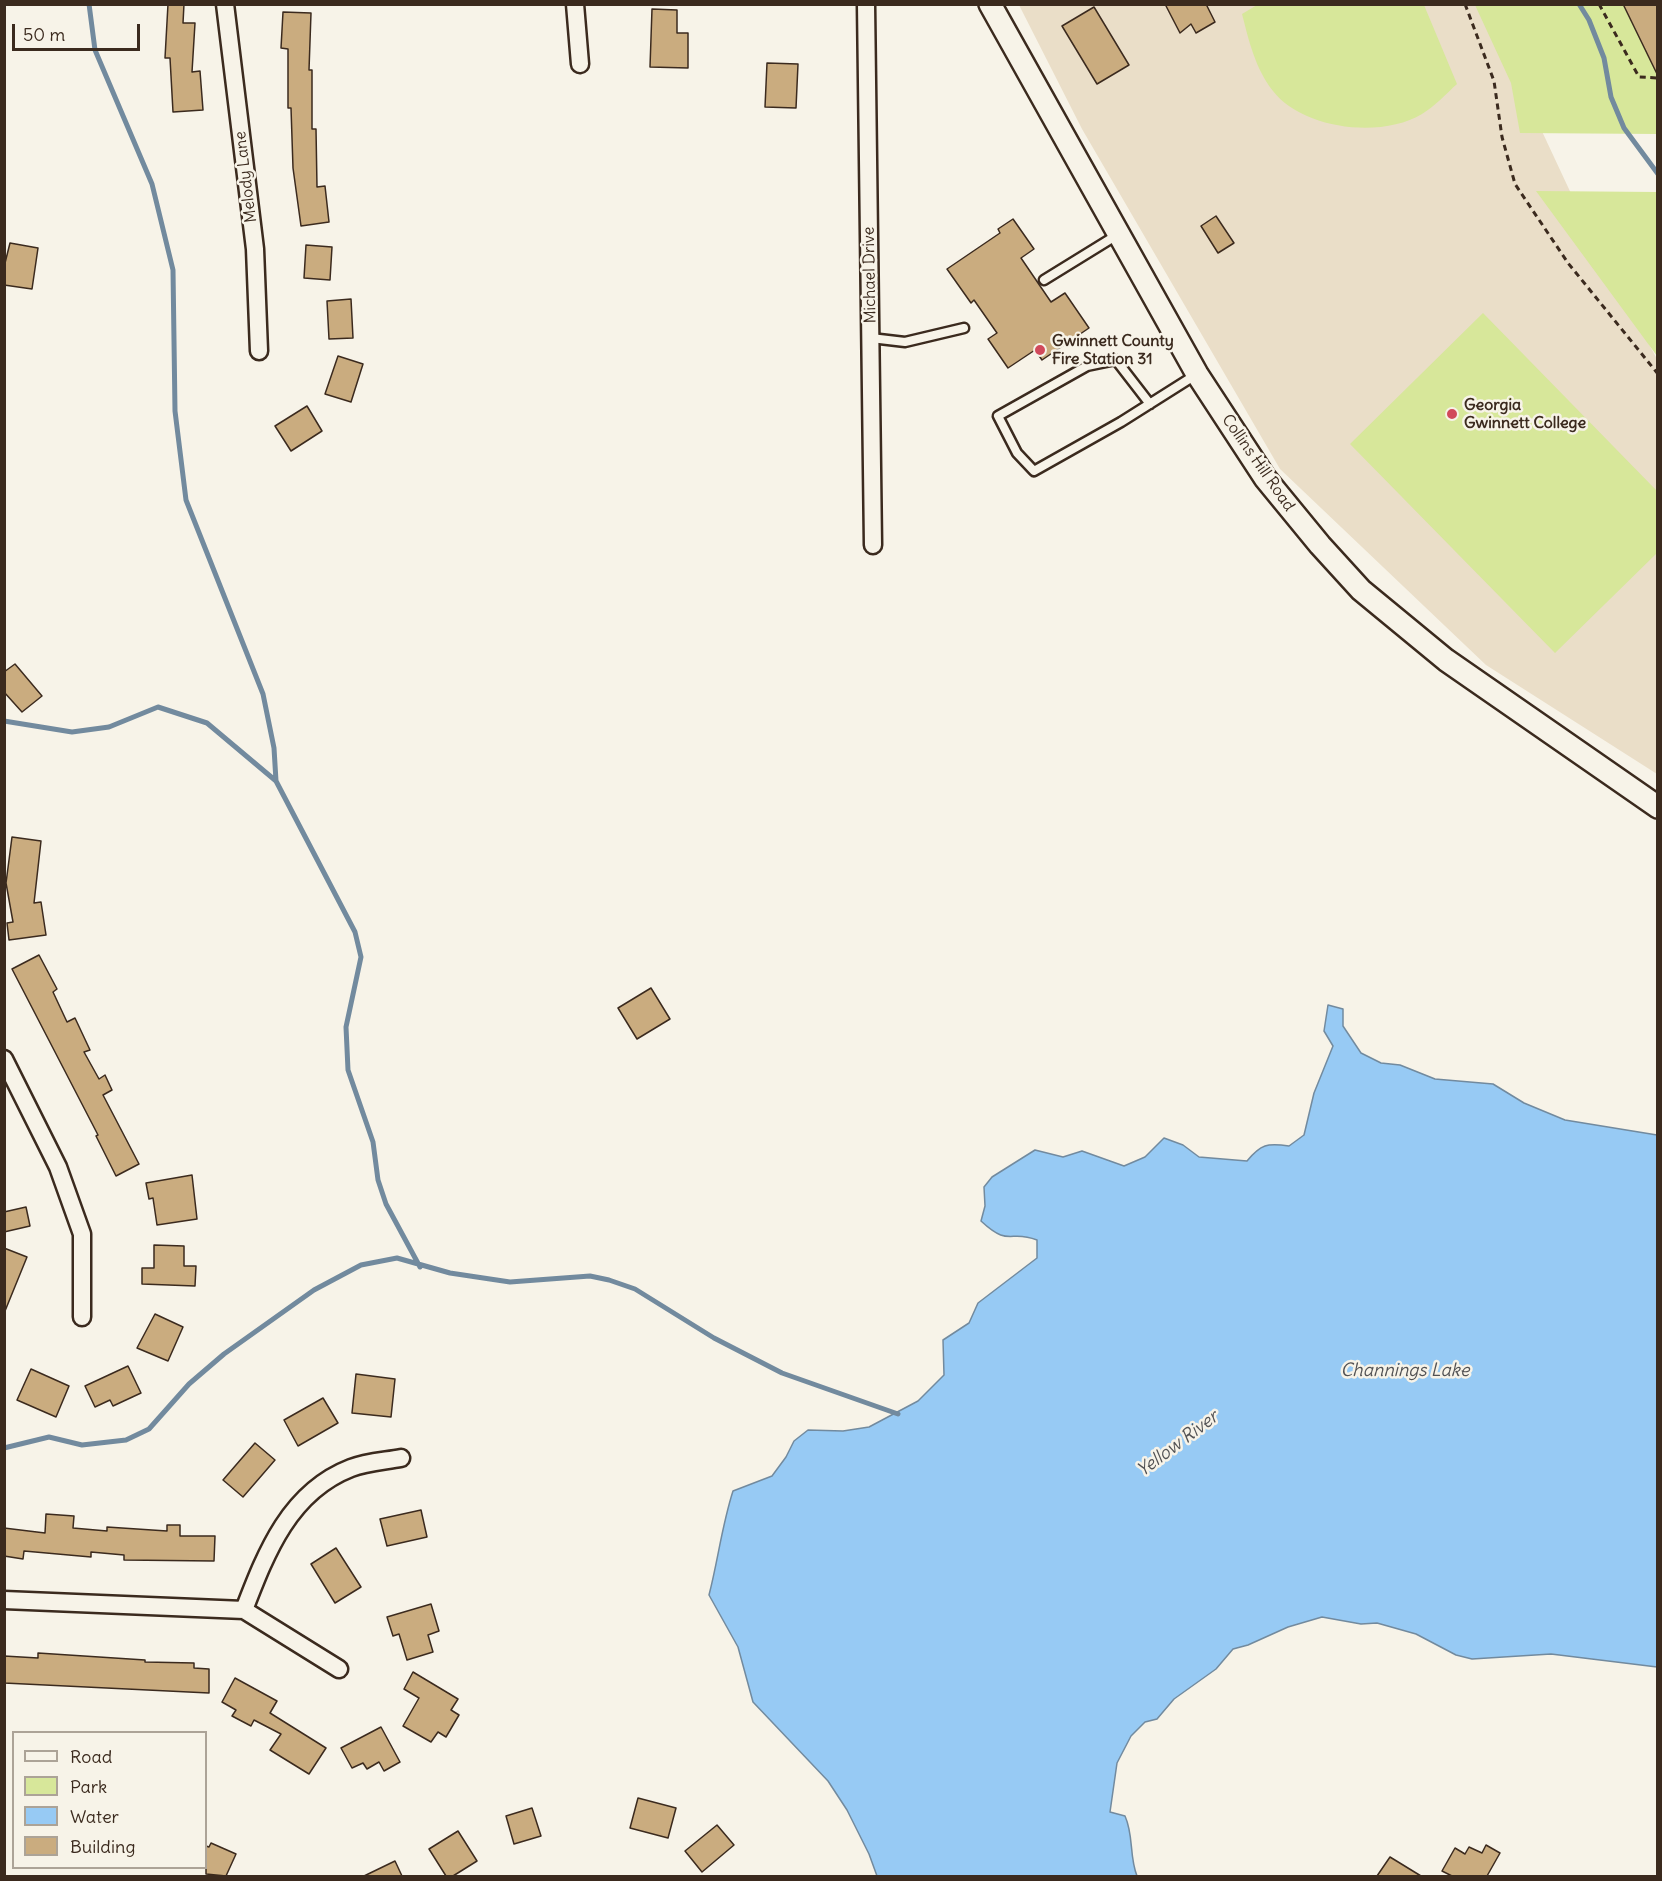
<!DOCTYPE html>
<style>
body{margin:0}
#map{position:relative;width:1662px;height:1881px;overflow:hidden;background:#f7f3e8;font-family:Delius,sans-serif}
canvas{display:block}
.frame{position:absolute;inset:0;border:6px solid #3b2a1e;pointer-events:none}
.legend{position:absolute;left:12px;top:1731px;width:195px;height:138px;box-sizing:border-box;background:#f7f3e8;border:2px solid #aca397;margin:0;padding:8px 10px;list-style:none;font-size:18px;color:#3b2a1e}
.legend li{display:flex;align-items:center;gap:12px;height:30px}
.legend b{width:30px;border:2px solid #aca397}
.scale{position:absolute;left:12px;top:24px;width:128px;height:27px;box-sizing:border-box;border:3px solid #3b2a1e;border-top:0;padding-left:8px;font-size:18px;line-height:21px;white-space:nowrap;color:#3b2a1e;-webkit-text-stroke:4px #f7f3e8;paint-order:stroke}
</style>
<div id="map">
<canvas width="1662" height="1881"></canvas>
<div class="frame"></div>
<ul class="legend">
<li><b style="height:8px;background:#f7f3e8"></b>Road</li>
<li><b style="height:16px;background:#d7e79a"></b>Park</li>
<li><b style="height:16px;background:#97caf4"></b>Water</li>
<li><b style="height:16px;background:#caac7f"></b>Building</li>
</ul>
<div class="scale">50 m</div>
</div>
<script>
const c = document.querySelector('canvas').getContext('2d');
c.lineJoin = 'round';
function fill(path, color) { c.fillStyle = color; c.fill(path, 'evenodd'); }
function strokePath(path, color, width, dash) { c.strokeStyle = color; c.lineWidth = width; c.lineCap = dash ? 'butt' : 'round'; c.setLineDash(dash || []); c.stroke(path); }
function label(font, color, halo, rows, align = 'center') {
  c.font = font + ' Delius,sans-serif'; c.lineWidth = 5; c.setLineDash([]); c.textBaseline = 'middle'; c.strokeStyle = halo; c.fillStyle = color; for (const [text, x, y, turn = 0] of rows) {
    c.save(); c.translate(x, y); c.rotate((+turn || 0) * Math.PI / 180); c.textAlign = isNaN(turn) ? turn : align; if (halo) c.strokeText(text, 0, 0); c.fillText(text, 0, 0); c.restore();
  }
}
fill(new Path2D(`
 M1019 5H1483L1596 247 1657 359V774L1486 665 1280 469 1082 129Z`), '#eadec8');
fill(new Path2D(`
 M1257 5H1424L1457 84C1446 94 1434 107 1422 114 1381 139 1302 129 1273 91 1255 68 1249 41 1242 14Z
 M1475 5H1657V134L1520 133 1511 83Z
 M1536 191 1657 192V356Z
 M1483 313 1657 491V553L1555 653 1350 444Z`), '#d7e79a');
const water = new Path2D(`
 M1328 1005 1343 1009V1026L1361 1053 1381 1063 1400 1065 1435 1079 1493 1084 1524 1103 1565 1120 1657 1135V1667L1551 1654 1472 1659 1456 1655 1416 1634 1377 1623 1361 1624 1322 1617 1288 1627 1248 1645 1233 1649 1216 1669 1174 1699 1157 1719 1145 1722 1131 1736 1117 1763 1110 1812 1125 1816C1134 1836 1129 1856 1137 1876H877L869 1854 847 1810 828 1781 753 1702 738 1647 709 1595C718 1560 722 1525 733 1491L772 1476 786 1457 794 1441 808 1430 843 1431 869 1427 918 1401 944 1375 943 1340 969 1323 978 1303 1037 1258V1240C1009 1229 1010 1248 981 1221L985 1206 984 1187 992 1177 1035 1150 1063 1157 1082 1151 1124 1166 1145 1157 1164 1138 1183 1145 1199 1157 1247 1161C1261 1144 1267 1143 1289 1146L1304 1135 1314 1093 1333 1046 1324 1031Z`);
fill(water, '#97caf4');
strokePath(water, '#728a9e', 1.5);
strokePath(new Path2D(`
 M89 4 95 50 152 184 173 270 175 411 186 500 263 694 274 748 276 781 355 932 361 957 346 1027 348 1070 373 1142 378 1180 386 1204 420 1267
 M1579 4 1589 20 1604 58 1611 97 1624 128 1658 174
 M4 721 72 732 109 727 158 707 207 723 276 781
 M4 1448 49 1437 82 1445 126 1440 149 1429 189 1384 224 1354 314 1290 361 1265 397 1258 450 1273 510 1282 590 1276 609 1280 635 1289 714 1338 782 1373 898 1414`), '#728a9e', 5);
const building = new Path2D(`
 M168 4H184L183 23H195L192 72 200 71 203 110 173 112 170 58H165Z
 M1165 4H1206L1215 22 1196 33 1191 24 1180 33Z
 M1623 4H1658V76Z
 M1094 7 1129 65 1097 84 1062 26Z
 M652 9 677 10V33H688V68L650 67Z
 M283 12 311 13 309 70H312V129H316L317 187 325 186 329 222 301 226 293 168 291 108H288V49L281 48Z
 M767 63 798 64 796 108 765 107Z
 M1216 216 1234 243 1218 253 1201 226Z
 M1013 219 1034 249 1021 258 1051 302 1065 293 1089 328 1042 360 1035 350 1008 368 988 339 997 333 974 300 971 303 947 269 1000 233 998 229Z
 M10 243 38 248 32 289 4 285V267Z
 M306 245 332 247 330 280 304 278Z
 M351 299 353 338 329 339 327 301Z
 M338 356 363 364 351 402 325 394Z
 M307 406 322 431 291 451 275 426Z
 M15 664 42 696 22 712 4 692V672Z
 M12 837 41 841 34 903 41 902 46 935 9 940 7 923 13 922 6 883Z
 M39 955 57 989 53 992 67 1022 75 1018 90 1050 84 1052 99 1079 105 1075 112 1090 103 1095 139 1164 116 1176 96 1136 98 1135 12 969Z
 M651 988 670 1019 637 1039 618 1008Z
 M192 1175 197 1219 157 1225 153 1198 149 1199 146 1183Z
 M26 1207 30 1226 4 1232V1212Z
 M154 1245 184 1246V1266H196L195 1286 142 1284V1268H154Z
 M4 1248 27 1257 5 1311H4Z
 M155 1314 183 1327 168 1361 137 1348Z
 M128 1366 141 1393 113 1406 110 1400 95 1407 85 1386Z
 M31 1369 69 1386 56 1417 17 1400Z
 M356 1374 395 1379 391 1417 352 1413Z
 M323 1398 338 1423 298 1446 284 1420Z
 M255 1443 275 1460 243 1497 223 1480Z
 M421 1510 427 1537 387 1546 380 1519Z
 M46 1514 74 1516 73 1528 107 1531V1527L167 1531V1525H180V1536H215L214 1561 124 1560V1555L91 1552V1557L24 1551 23 1559 4 1556V1528L45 1533Z
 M336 1548 361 1587 335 1603 311 1564Z
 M431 1604 439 1631 428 1635 433 1652 407 1660 399 1634 393 1636 387 1617Z
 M38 1653 145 1660V1662L194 1663V1668L209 1669V1693L4 1683V1656L38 1658Z
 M413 1672 458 1699 451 1710 459 1715 446 1737 438 1732 431 1742 403 1726 419 1698 404 1689Z
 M235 1678 277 1701 270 1713 326 1748 309 1774 270 1750 281 1734 254 1720 251 1726 232 1716 236 1710 222 1702Z
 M381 1727 400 1762 384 1771 379 1762 367 1769 363 1763 352 1768 341 1748Z
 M638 1798 676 1808 668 1838 630 1828Z
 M532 1808 541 1836 514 1844 506 1816Z
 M717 1825 734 1845 702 1872 685 1851Z
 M458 1831 477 1861 453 1876H446L429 1849Z
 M211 1843 236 1854 226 1876 206 1874V1846L209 1847Z
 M1486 1845 1500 1853 1487 1876H1452L1442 1871 1455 1848 1465 1854 1469 1847 1482 1853Z
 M1390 1857 1421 1876H1377Z
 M395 1861 402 1876H364Z`);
fill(building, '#caac7f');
strokePath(building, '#3b2a1e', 1.5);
const service = new Path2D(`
 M1044 280 1117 235
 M871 338 905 342 964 328
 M1150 404 1116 360 1087 366 998 416 1017 453 1034 471 1121 422 1197 374`);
const minor = new Path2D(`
 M225 4 255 249 259 351
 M575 4 580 64
 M866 4 873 545
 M4 1059 58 1167 82 1234V1317
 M4 1600 244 1610 339 1669
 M244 1610C266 1553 289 1492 351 1468 366 1462 385 1461 401 1458`);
const tertiary = new Path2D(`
 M990 4 1197 374 1265 478 1320 545 1361 590 1446 660 1658 807`);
strokePath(service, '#3b2a1e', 13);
strokePath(minor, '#3b2a1e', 21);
strokePath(tertiary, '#3b2a1e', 26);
strokePath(new Path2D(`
 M1465 4 1494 81 1502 137 1515 184 1568 263 1658 374
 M1599 4 1639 77 1658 78`), '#3b2a1e', 3, [6, 4.5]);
strokePath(service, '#f7f3e8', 8);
strokePath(minor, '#f7f3e8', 16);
strokePath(tertiary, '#f7f3e8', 21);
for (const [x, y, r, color] of [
 [1040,350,6,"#d1495b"],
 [1452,414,6,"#d1495b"]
]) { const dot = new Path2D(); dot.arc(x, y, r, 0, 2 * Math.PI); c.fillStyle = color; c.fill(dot); strokePath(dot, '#f7f3e8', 2); }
label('16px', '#3b2a1e', '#f7f3e8', [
 ["Melody Lane",246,177,-97],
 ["Michael Drive",870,275,-91],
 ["Collins Hill Road",1258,463,55]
]);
label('bold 16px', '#3b2a1e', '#f7f3e8', [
 ["Gwinnett County",1052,341],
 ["Fire Station 31",1052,359],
 ["Georgia",1464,405],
 ["Gwinnett College",1464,423]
], 'left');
label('italic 18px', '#525254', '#f7f3e8', [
 ["Channings Lake",1405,1371],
 ["Yellow River",1178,1444,-37]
]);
</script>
